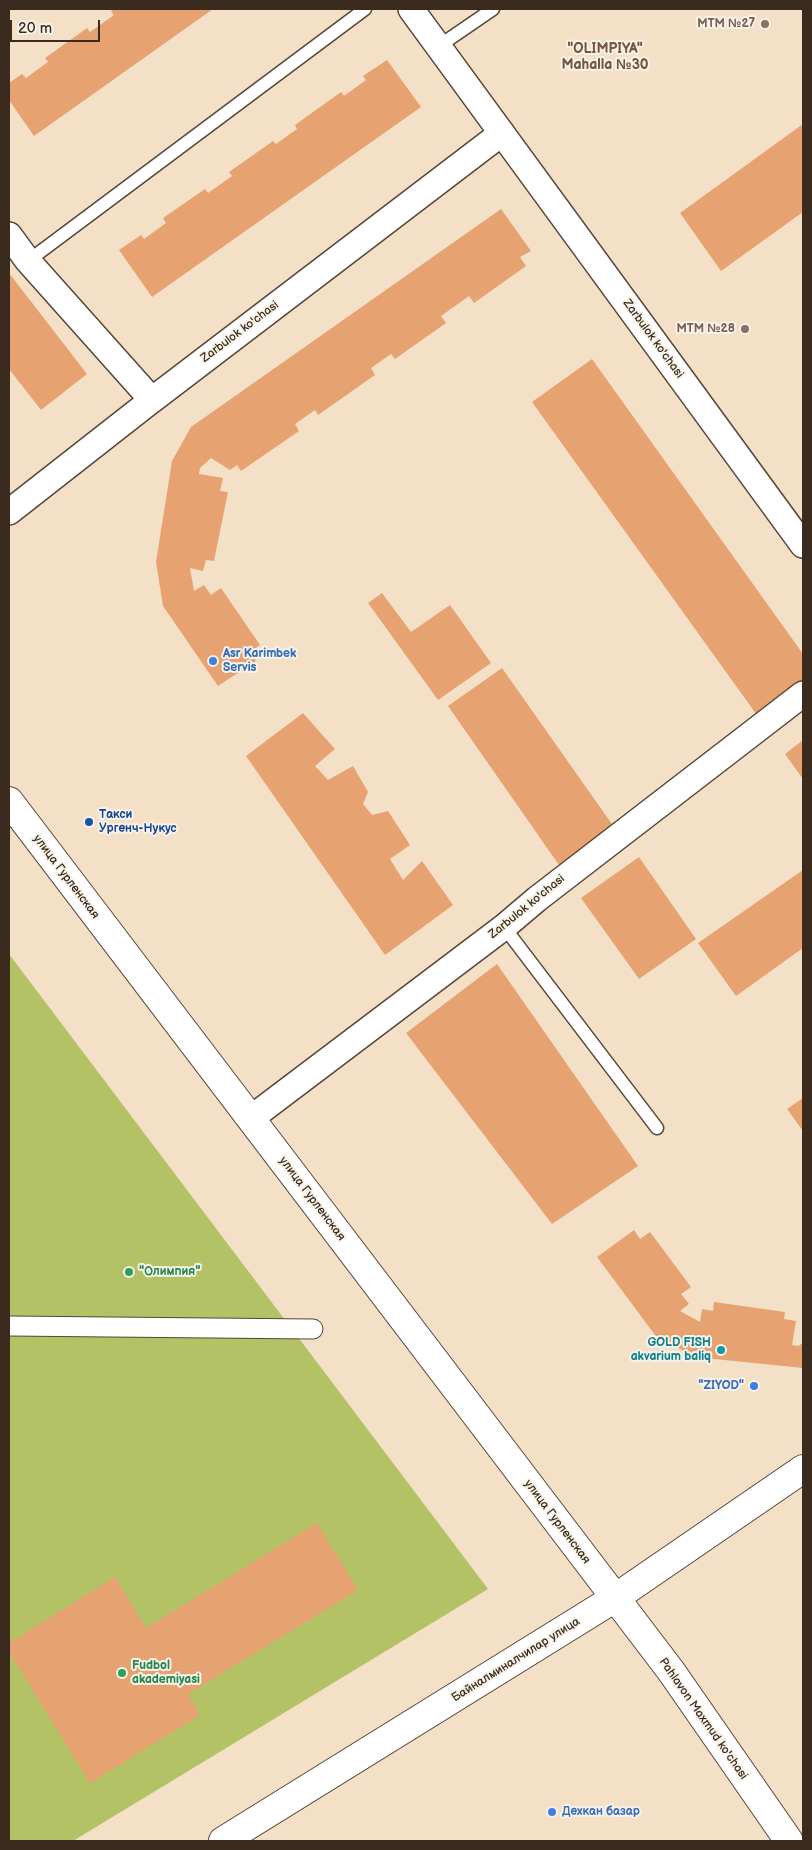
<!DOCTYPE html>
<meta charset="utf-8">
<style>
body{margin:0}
#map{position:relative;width:812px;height:1850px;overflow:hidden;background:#f4e0c7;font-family:"Balsamiq Sans",sans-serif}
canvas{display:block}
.frame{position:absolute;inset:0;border:10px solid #3b2a1e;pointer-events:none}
.scale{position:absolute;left:10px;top:20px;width:90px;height:22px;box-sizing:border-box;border:2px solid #3b2a1e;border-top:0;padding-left:6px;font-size:15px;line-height:18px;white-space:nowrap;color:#3b2a1e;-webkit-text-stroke:4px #f7f3e8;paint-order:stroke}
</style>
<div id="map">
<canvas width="812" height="1850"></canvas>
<div class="frame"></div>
<div class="scale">20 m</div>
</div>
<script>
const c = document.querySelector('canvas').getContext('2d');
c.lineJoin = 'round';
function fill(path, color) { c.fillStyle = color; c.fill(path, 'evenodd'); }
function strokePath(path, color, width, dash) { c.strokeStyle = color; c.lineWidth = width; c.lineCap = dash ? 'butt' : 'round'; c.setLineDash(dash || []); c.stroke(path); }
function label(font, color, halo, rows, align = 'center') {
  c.font = font + ' "Balsamiq Sans",sans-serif'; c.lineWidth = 4; c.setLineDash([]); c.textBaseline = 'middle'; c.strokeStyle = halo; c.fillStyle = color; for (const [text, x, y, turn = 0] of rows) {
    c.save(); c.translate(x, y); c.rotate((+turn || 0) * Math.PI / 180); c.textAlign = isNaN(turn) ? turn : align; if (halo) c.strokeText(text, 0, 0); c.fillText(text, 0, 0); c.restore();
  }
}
fill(new Path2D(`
 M9 954 488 1589 73 1841H9Z`), '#b3c264');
fill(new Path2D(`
 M114 9H213L34 136 9 100V83L22 74 26 78 48 62 45 58 87 28 90 32 114 15 111 11Z
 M387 60 421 107 152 297 119 250 141 235 144 239 166 223 163 218 205 189 208 193 232 176 229 172 273 141 276 144 297 129 295 125 341 92 344 96 366 80 363 76Z
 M803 124V212L721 271 680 213Z
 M501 209 531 251 520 257 526 266 474 303 469 296 441 316 446 323 395 359 391 354 371 368 375 375 318 415 315 410 295 424 299 431 241 471 237 465 230 470 211 458 200 468 199 474 223 478 220 491 228 492 214 561 206 560 203 571 190 568 194 591 204 585 211 595 221 588 260 645 250 652 256 661 218 686 163 606 156 562 172 461 191 427Z
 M9 273 87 374 41 410 9 369Z
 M592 359 803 654V686L759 718 532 402Z
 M382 593 411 632 450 605 491 663 438 700 368 603Z
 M502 668 614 827 559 865 448 706Z
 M303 713 335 749 315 766 328 780 353 766 368 792 363 804 372 815 388 811 410 845 390 859 403 880 422 861 453 905 385 955 246 756Z
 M803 740V779L785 754Z
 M639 857 696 939 639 979 581 898Z
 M803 870V948L736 996 698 943Z
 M497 964 638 1166 552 1224 406 1033Z
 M803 1098V1131L787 1109Z
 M634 1230 640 1239 650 1232 691 1287 681 1294 689 1304 680 1311 700 1322 702 1309 713 1311 714 1302 785 1312 784 1319 796 1321 792 1345 798 1346 803 1343V1368L695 1357 655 1335 597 1257Z
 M317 1523 358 1590 188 1694 200 1715 90 1783 9 1652V1643L115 1577 146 1628Z`), '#e6a371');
const service = new Path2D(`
 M439 46 493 9
 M28 261 365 9
 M504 927 657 1128`);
const pedestrian = new Path2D(`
 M9 1326 313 1329`);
const minor = new Path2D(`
 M411 9 803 545
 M9 235 28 261 152 400 502 133
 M9 512 152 400
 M250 1119 504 927 537 899 803 694`);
const tertiary = new Path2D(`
 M9 801 671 1671 789 1841
 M223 1841 615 1598 803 1469`);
strokePath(service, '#574537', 15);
strokePath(pedestrian, '#574537', 21);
strokePath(minor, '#574537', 28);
strokePath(tertiary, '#574537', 30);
strokePath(service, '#fff', 12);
strokePath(pedestrian, '#fff', 19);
strokePath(minor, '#fff', 25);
strokePath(tertiary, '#fff', 28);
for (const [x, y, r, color] of [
 [765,24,5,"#8d6e63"],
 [745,329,5,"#8d6e63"],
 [213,661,5,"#3f7fe0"],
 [89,822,5,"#1a4fb4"],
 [129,1272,5,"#2e9e5b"],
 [721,1350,5,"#0f9aa8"],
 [754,1386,5,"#3f7fe0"],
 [122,1673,5,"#2e9e5b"],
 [552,1812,5,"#3f7fe0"]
]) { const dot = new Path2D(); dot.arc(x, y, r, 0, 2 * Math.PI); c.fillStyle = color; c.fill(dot); strokePath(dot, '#f7f3e8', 2); }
label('bold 12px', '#785e54', '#f7f3e8', [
 ["MTM №27",755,24],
 ["MTM №28",735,329]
], 'right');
label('12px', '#3b2a1e', '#f7f3e8', [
 ["Zarbulok ko'chasi",240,332,-37],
 ["Zarbulok ko'chasi",653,339,54],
 ["улица Гурленская",66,877,53],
 ["Zarbulok ko'chasi",527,907,-39],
 ["улица Гурленская",312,1199,53],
 ["улица Гурленская",557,1522,53],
 ["Байналминалчилар улица",516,1660,-32],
 ["Pahlavon Maxmud ko'chasi",703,1719,55]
]);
label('bold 12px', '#366cbe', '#f7f3e8', [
 ["Asr Karimbek",223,654],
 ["Servis",223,668],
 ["\"ZIYOD\"",744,1386,"right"],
 ["Дехкан базар",562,1812]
], 'left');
label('bold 12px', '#164399', '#f7f3e8', [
 ["Такси",99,815],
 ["Ургенч-Нукус",99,829]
], 'left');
label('bold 12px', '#27864d', '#f7f3e8', [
 ["\"Олимпия\"",139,1272],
 ["Fudbol",132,1666],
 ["akademiyasi",132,1680]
], 'left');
label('bold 12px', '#0d838f', '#f7f3e8', [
 ["GOLD FISH",711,1343],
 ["akvarium baliq",711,1357]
], 'right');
label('bold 14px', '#77543b', '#f7f3e8', [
 ["\"OLIMPIYA\"",605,49],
 ["Mahalla №30",605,65]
]);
</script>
